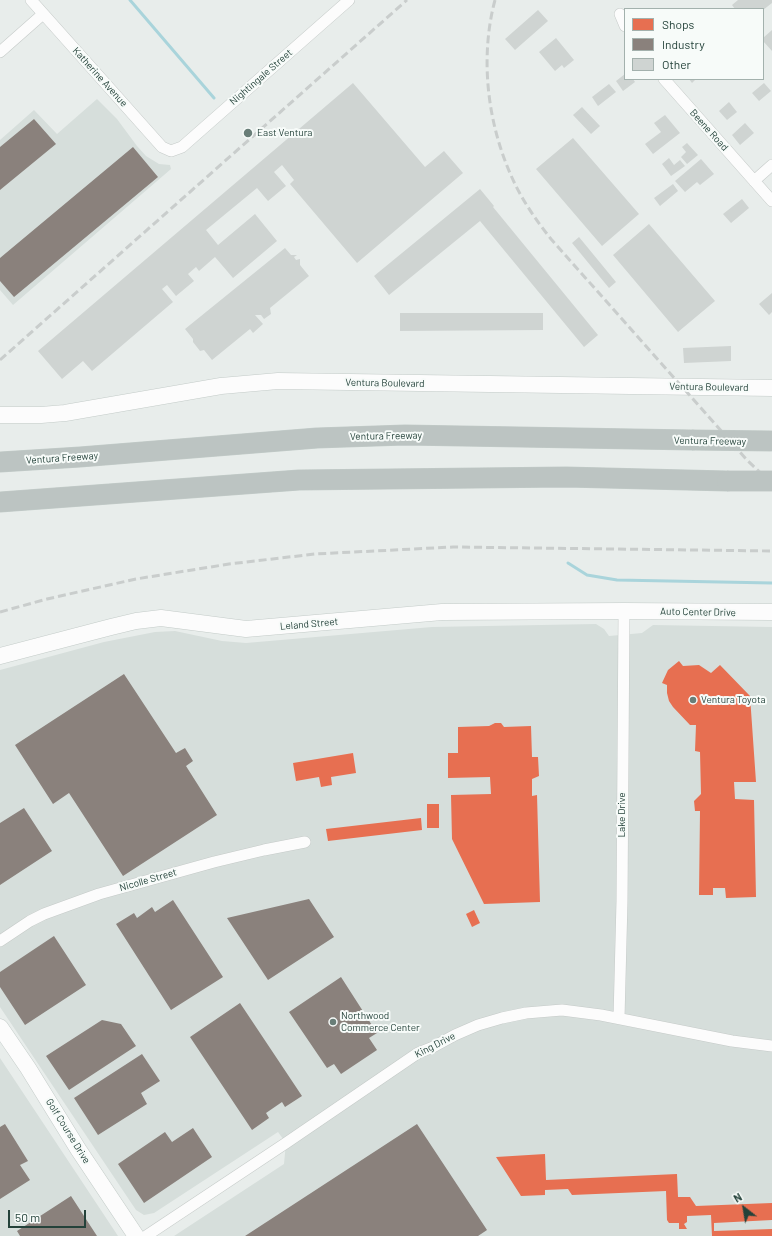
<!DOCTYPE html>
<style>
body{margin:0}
#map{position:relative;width:772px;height:1236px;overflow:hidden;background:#e8edeb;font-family:Barlow,sans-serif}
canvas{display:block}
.legend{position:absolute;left:624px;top:8px;width:140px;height:72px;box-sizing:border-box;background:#f7fbf9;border:1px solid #a3b1ad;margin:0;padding:5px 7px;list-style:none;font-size:12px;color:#24423a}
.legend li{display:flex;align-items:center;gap:8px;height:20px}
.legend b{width:20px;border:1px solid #a3b1ad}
.north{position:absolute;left:724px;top:1188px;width:40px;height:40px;-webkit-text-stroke:3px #f7fbf9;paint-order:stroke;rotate:329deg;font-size:11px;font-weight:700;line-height:16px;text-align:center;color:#24423a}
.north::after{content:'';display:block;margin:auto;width:14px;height:18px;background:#24423a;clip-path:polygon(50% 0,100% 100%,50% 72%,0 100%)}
.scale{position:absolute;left:8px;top:1210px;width:78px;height:18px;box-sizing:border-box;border:2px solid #24423a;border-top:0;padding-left:5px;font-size:12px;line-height:14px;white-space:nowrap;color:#24423a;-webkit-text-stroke:3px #f7fbf9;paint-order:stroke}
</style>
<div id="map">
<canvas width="772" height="1236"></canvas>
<ul class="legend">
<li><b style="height:11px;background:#e76f51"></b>Shops</li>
<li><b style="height:11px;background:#8a817c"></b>Industry</li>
<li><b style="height:11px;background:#cfd4d2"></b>Other</li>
</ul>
<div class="north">N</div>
<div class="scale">50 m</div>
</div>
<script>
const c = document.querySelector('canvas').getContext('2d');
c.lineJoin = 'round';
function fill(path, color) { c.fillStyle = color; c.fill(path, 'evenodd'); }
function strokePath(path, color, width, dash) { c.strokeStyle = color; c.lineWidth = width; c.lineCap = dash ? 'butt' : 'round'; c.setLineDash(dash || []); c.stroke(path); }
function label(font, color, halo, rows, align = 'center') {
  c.font = font + ' Barlow,sans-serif'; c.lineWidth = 4; c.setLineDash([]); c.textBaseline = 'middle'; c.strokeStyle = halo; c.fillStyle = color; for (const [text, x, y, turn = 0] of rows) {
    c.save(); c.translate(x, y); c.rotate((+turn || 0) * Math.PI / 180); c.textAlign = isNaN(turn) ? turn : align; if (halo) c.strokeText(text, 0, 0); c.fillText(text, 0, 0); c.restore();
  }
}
fill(new Path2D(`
 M97 99 117 119 137 146 146 156 159 164 170 165 171 169 13 305 0 290V140L34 110 57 134Z
 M596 624 604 629 609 636 642 633 653 625 772 627V1236H174L284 1164 286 1143 278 1132 154 1213 144 1215 136 1210 0 1007V670L104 642 155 632 175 631 222 641 246 643 432 627Z
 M0 1058 118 1236H0Z`), '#d6dedb');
fill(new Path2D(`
 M679 661 683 666 699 665 711 673 720 665 750 696 756 782H734L735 799 754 800 756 897 726 898 725 888H713V895H699L700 811H695L694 801 701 794 700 752 695 751 696 725H690L673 707 669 701 667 693V685L662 683 668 670Z
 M495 723H501L504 727 531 726 532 757H538L539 776 532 779V796L537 795 540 902 484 904 452 839 451 795 491 794 490 777 448 778V753H458V727L489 726Z
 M353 753 356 773 331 777 332 785 321 787 319 777 296 781 293 763Z
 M427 804H439V828H427Z
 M421 818 422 830 328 841 326 829Z
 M474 910 480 923 472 927 466 914Z
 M545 1154 546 1180 677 1174 678 1197H690L696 1206 772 1203V1220L714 1223V1231L772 1229V1236H712L711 1215 687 1216V1222L684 1224 687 1229H679V1223H669L667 1220 666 1191 572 1195 568 1189 545 1190V1195L521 1196 496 1157Z`), '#e76f51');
fill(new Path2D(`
 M34 119 56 144 0 190V147Z
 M133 147 158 177 14 297 0 281V258Z
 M124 674 176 753 185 748 193 761 186 766 217 815 123 876 69 793 53 804 15 745Z
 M24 808 52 851 0 885V823Z
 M309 899 334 937 268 980 227 918Z
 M173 900 223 977 171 1010 116 924 134 913 137 918 152 907 155 912Z
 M54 936 86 985 25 1025 0 987V972Z
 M341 977 377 1033 369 1038 377 1050 341 1074 334 1064 327 1068 289 1012Z
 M240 1003 302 1096 285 1107 282 1102 266 1113 269 1118 252 1130 190 1037Z
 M102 1020 121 1024 136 1046 69 1090 46 1056Z
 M142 1054 160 1081 141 1093 147 1104 98 1135 74 1098Z
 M5 1124 28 1161 20 1165 30 1180 0 1199V1127Z
 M417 1124 487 1230 478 1236H245Z
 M193 1128 212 1157 144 1203 118 1164 165 1132 172 1142Z
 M71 1196 97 1236H20L17 1231Z`), '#8a817c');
strokePath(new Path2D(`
 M130 0 214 98
 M568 563 587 575 617 580 772 583`), '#a9d4db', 3);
fill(new Path2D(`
 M738 0H772V3L763 10V9H735L732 5Z
 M538 10 548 21 515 50 505 39Z
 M772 30V51L763 41V38Z
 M556 38 574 60 564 68 562 65 555 71 539 52Z
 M625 74V79H633L635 82 623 91 616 81Z
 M689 79H696L692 83Z
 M353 83 425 167 444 151 463 173 357 263 290 184 294 180 282 165 274 172 286 186 268 201 257 188 206 230 218 245 255 214 277 241 233 278 215 257 199 271 196 267 188 274 194 281 176 296 167 285 162 289 173 302 92 371 83 361 62 379 38 351Z
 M764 83 771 91 759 101 752 93Z
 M609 84 616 92 598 106 592 97Z
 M729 102 737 112 727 120 719 111Z
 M582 107 600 126 591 134 573 115Z
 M665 115 680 133 653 154 645 144 661 132 654 123Z
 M745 123 754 133 740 145 732 135Z
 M573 138 639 214 602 246 536 169Z
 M687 143 698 155 687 164 681 157 686 152 682 147Z
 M669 158 674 165 680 160 685 166 671 176 662 164Z
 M701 159 714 174 700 185 697 182 685 192 675 181Z
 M673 184 678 191 660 206 654 198Z
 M480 189 494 206 493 207 598 335 584 347 480 221 389 295 374 276Z
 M742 199 749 208 731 223 723 214Z
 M649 224 715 301 678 332 613 255Z
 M579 237 616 282 609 288 572 243Z
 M285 248 291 255H297L294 257 296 260 300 259V265L309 276 270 308 271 314 264 319 261 315H255L263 324 253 333 250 329 212 360 204 350 200 351 193 342V339L185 329Z
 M772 293V312L769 315 759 304Z
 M400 313H543V330L400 331Z
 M731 346V361L684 363 683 348Z`), '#cfd4d2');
const street = new Path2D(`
 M31 0 162 147 171 151 182 147 349 0
 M620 14 625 26
 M0 52 43 14
 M664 79 772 201
 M754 181 772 165
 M0 941 30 921 44 914 99 894 214 862 264 850 305 842
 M619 1018 622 901 624 611
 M146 1236 286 1143 418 1053 433 1047 455 1035 478 1025 502 1018 526 1013 562 1010 601 1015 732 1041 772 1046`);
const secondary = new Path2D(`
 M0 415H41L65 413 221 386 278 381 772 388
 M0 656 111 627 136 621 161 618 246 629 442 612 624 611 772 612
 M0 1027 28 1068 78 1149 136 1236`);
const highway = new Path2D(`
 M0 462 80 457 317 438 405 435 692 440
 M0 502 299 480 566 477 727 481`);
strokePath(street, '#c5cac8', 12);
strokePath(secondary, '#c3cbc8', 17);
strokePath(highway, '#c3ccc9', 21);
strokePath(street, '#fcfcfc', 11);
strokePath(secondary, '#fcfcfc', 16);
strokePath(highway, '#bcc4c2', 20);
strokePath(new Path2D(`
 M495 0C480 56 487 120 510 173 520 197 535 219 551 239L747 460 772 484
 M0 360 407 0
 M0 612 47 599 136 579 229 564 315 554 453 547 772 551`), '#c9cdcc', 3, [8, 4]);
const highwayBridge = new Path2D(`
 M692 440 772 441
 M727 481H772`);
strokePath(highwayBridge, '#c3ccc9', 21, []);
strokePath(highwayBridge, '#bcc4c2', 20);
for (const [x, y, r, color] of [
 [248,133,5,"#697e78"],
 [693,700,4,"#697e78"],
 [333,1022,4,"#697e78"]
]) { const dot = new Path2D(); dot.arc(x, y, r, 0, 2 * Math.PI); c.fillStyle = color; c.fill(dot); strokePath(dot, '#f7fbf9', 1.5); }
label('10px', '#24423a', '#f7fbf9', [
 ["Katherine Avenue",100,77,48],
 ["Nightingale Street",261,77,-41],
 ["Beene Road",709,130,48],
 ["Ventura Boulevard",385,383,1],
 ["Ventura Boulevard",709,387,1],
 ["Ventura Freeway",386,436,-1],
 ["Ventura Freeway",710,441,1],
 ["Ventura Freeway",62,458,-4],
 ["Auto Center Drive",698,612,1],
 ["Leland Street",309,624,-5],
 ["Lake Drive",622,815,-90],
 ["Nicolle Street",148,880,-16],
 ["King Drive",435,1045,-27],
 ["Golf Course Drive",68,1131,58]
]);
label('10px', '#24423a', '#f7fbf9', [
 ["East Ventura",257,133],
 ["Ventura Toyota",701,700],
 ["Northwood",341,1016],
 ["Commerce Center",341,1028]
], 'left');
</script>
